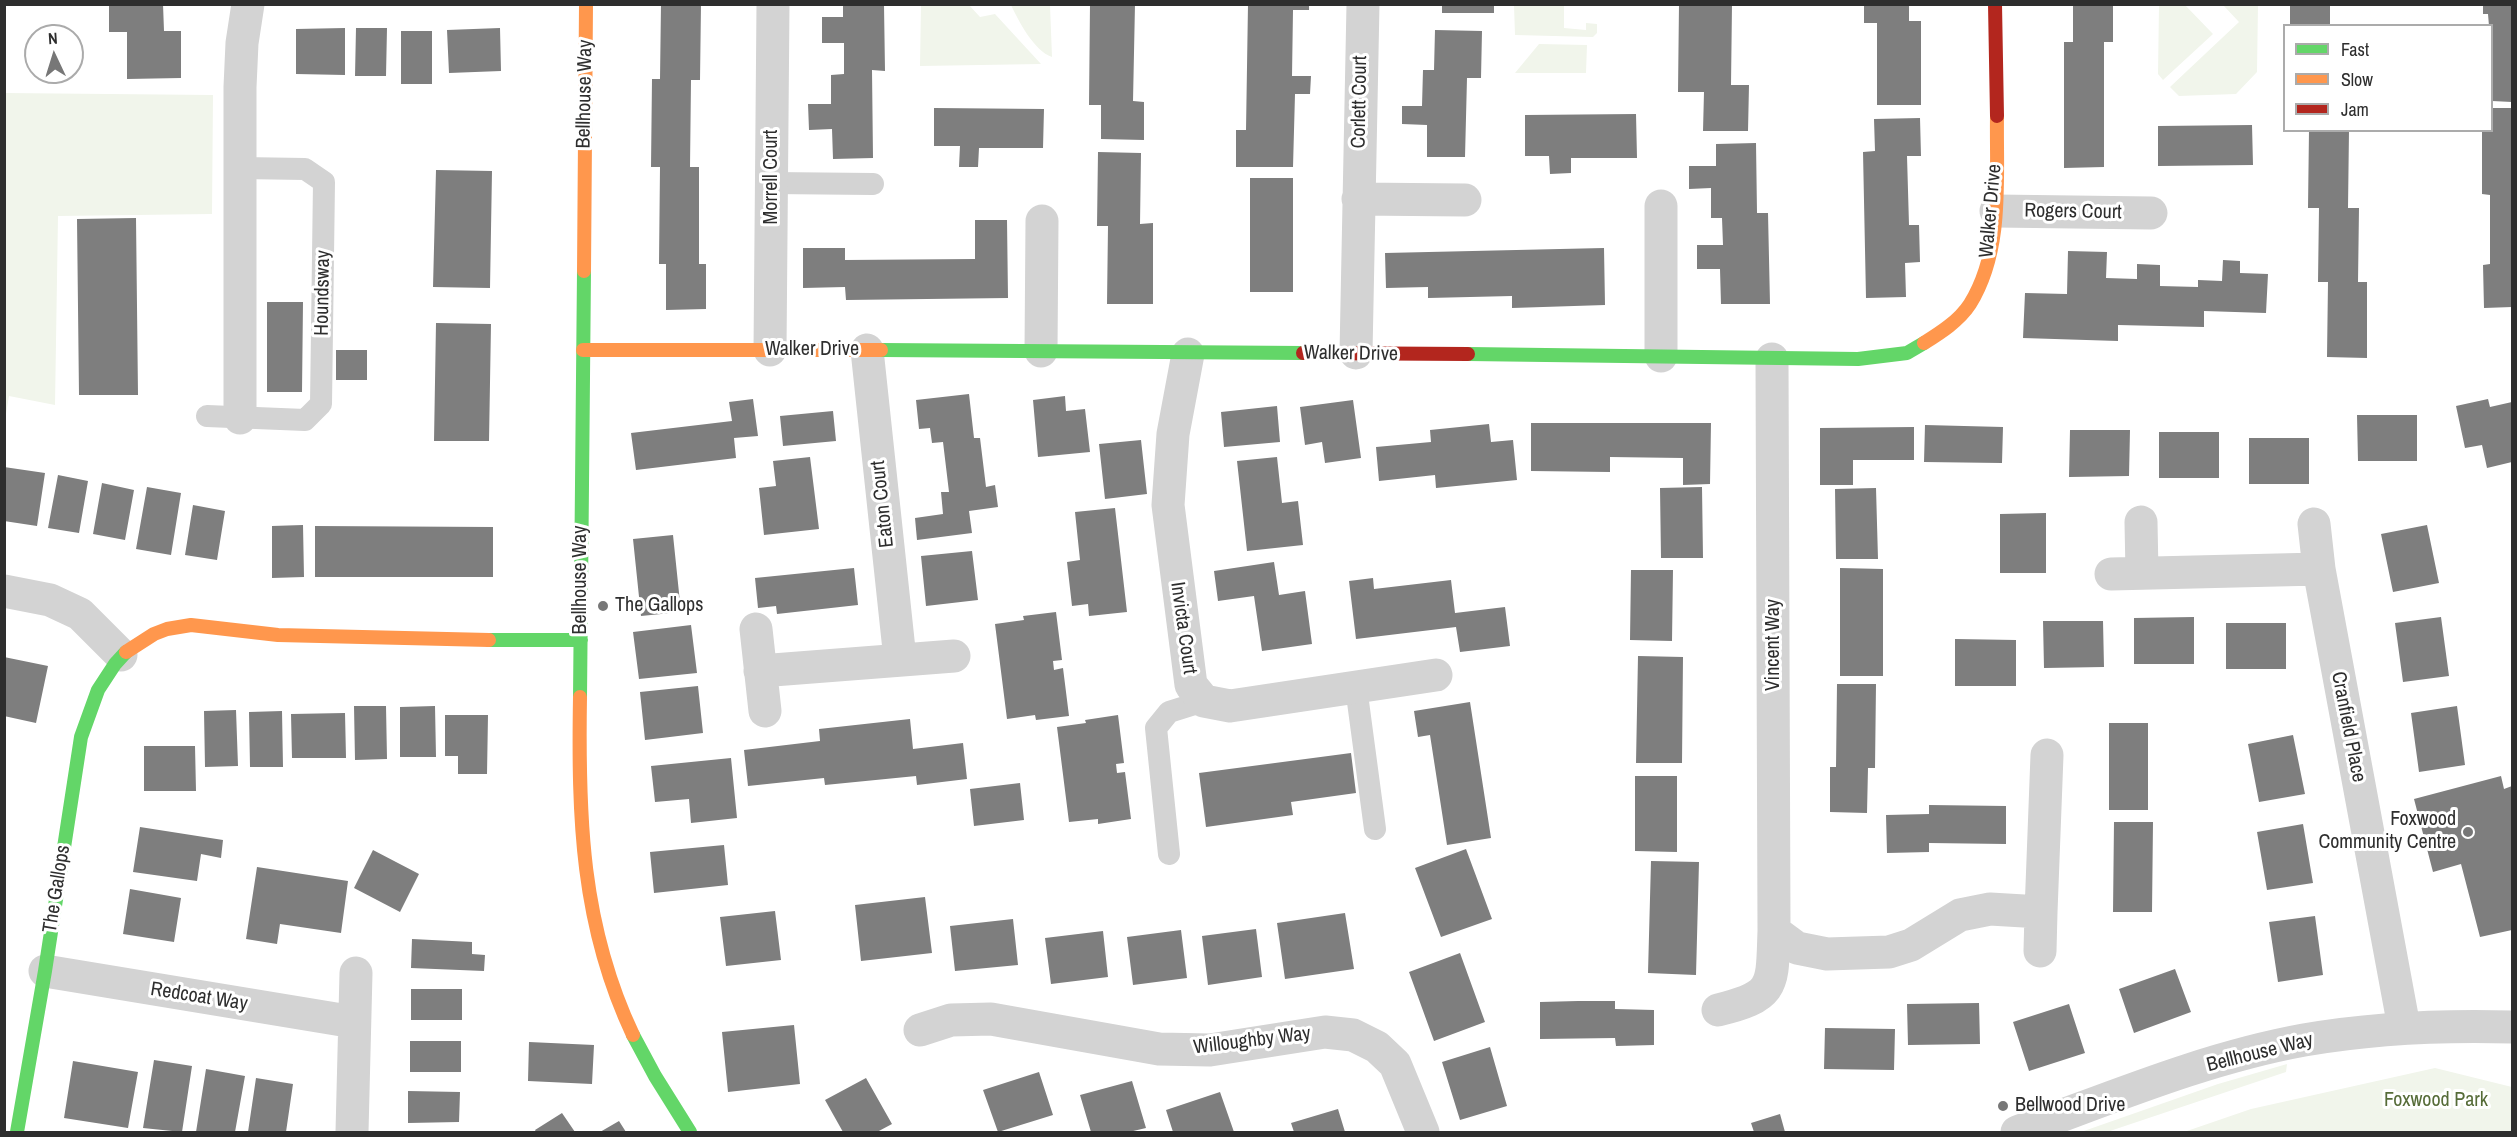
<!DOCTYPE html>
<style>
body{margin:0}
#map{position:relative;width:2517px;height:1137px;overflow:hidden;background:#fff;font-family:"Archivo Narrow",sans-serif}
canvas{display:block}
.frame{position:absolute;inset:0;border:6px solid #2e2e2e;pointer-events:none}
.legend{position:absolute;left:2283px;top:24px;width:210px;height:108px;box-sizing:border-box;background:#fff;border:2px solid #ababab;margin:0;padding:8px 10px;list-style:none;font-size:18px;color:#2e2e2e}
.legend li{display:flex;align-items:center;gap:12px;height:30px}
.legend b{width:30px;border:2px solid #ababab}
.north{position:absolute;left:24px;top:24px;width:60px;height:60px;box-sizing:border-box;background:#fff;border:2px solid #ababab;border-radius:50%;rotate:356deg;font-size:16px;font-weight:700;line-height:24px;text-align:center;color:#2e2e2e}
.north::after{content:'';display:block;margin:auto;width:21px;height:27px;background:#777;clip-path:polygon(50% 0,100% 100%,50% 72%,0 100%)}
</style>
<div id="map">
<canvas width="2517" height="1137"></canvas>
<div class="frame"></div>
<ul class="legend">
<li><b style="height:8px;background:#63d668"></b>Fast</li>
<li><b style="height:8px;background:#ff974d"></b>Slow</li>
<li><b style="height:8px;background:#b3261e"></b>Jam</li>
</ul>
<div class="north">N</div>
</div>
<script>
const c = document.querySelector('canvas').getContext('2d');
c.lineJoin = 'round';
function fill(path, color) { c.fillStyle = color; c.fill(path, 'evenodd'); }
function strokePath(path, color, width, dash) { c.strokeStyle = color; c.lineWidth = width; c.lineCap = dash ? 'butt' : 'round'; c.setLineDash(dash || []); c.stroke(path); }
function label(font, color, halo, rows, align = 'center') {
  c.font = font + ' "Archivo Narrow",sans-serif'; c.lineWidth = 6; c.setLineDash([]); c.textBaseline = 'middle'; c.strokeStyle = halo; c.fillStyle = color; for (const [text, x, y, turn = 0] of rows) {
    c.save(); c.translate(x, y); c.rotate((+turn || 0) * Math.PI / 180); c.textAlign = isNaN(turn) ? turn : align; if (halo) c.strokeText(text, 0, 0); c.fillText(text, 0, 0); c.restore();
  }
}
fill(new Path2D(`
 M921 5H969L980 17 995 14 1041 64 920 66Z
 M1011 5H1050L1052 57C1034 51 1018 20 1011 5Z
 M1514 5H1564V28L1586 30V23L1597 24V33L1593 37 1515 35Z
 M2159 5H2185L2213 34 2163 80 2158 74Z
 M2223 5H2258L2257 72 2236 94 2179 96 2170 87 2239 22Z
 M1539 44 1587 45 1586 73H1515Z
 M5 93 213 95 212 214 58 216 55 405 9 396 5 420Z
 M2287 1064 2286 1072 2107 1132H2081L2218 1084Z
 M2435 1068 2512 1087V1132H2184L2251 1109Z`), '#f1f5eb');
fill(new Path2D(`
 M109 4H163L164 31H181V78L127 79V32H109Z
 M661 4H701L700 80H691L690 167H699V264H706V309L666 310V264H659L660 167H651L652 79H660Z
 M1090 4H1135L1133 101 1144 102V140L1101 139V105H1089Z
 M1248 4H1309V10H1293L1292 76H1311L1310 94H1295L1293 167H1236V130H1246Z
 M1442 4H1494V13H1442Z
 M1679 4H1732L1731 85H1749L1748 131H1703L1704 92H1678Z
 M1864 4H1909V21H1921V105H1877V23H1864Z
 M2073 4H2113V42H2104V167L2064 168V42H2073Z
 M2290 4H2330V26H2290Z
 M2483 4H2512V102L2492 101V26H2489L2488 14H2483Z
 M843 5H884L885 71 872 70 873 158 833 159 832 129 809 130 808 104H831V75L844 74V43H822V17H843Z
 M345 28V75L296 74V29Z
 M356 28H387L386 76H355Z
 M500 28 501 71 449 73 447 30Z
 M1435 30 1482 31 1481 78H1467L1465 157H1427V125L1402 124V106H1422L1423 70H1434Z
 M401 31H432V84H401Z
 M934 108 1044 109 1043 148H979L978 167H959L960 146H934Z
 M2492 108H2512V307L2484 308 2483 265 2490 264V195L2482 194V130H2492Z
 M1636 114 1637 158H1571V173L1550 174 1549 156H1525V115Z
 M1920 118 1921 156H1907L1909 225H1919L1920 262 1905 263 1906 297 1866 298 1863 152 1875 151 1874 119Z
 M2252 125 2253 165 2158 166V126Z
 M2309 130H2349L2348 208H2359L2358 282H2367V358L2327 357 2328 282H2318L2319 208H2308Z
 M1756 143 1757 213H1768L1770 304H1721L1720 269H1697V245H1723L1722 218H1711V188L1689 189V166H1716V144Z
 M1098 152 1141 153 1140 224 1153 223V304H1107L1108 226H1097Z
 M436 170 492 171 490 288 433 287Z
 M1250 178H1293V292H1250Z
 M136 218 138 395H79L77 219Z
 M975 220H1007L1008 298 846 300 845 287 803 288V248H845V260L975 259Z
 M1604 248 1605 305 1512 308V296L1428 298V287L1386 288 1385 253Z
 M2068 251 2107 252 2106 278 2137 279V264L2160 265V286L2198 287V280L2222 281 2223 260 2240 261V273L2268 274 2266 313 2204 311V327L2118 325V341L2023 338 2025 293 2067 294Z
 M267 302H303L302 392H267Z
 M436 323 491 324 489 441H434Z
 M336 350H367V380H336Z
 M969 394 974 438H980L986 487 995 485 998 507 969 511 972 533 917 540 915 518 943 514 941 492H949L943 442 932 443 930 428 919 429 916 400Z
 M1065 396 1066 411 1085 409 1090 452 1038 457 1033 400Z
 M753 399 758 436 734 438 736 458 636 470 631 433 732 421 729 402Z
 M2488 399 2490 407 2512 402V462L2487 468 2482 445 2465 448 2456 406Z
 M1353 400 1361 458 1325 463 1322 442 1305 445 1300 407Z
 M1277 406 1280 442 1224 447 1221 412Z
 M833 411 836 441 783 446 780 416Z
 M2357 415H2417V461H2358Z
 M1531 423H1711L1710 484 1683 485V458L1610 457V472L1531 471Z
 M1489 424 1491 442 1513 440 1517 480 1436 488 1435 475 1379 481 1376 447 1431 442 1430 430Z
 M1925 425 2003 427 2002 463 1924 462Z
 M1914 427V460H1853V485H1820V428Z
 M2070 430H2130L2129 476 2069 477Z
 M2159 432H2219V478H2159Z
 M2249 438H2309V484H2249Z
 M1141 440 1147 494 1105 499 1099 444Z
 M810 457 819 529 764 535 759 488 776 486 773 461Z
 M1277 457 1282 503 1298 501 1303 545 1247 551 1237 461Z
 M4 467 45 473 37 526 4 521Z
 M58 475 88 481 79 533 48 528Z
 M102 483 134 490 125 540 93 534Z
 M147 487 181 493 171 555 136 549Z
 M1702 487 1703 558H1661L1660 488Z
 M1876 488 1878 559H1836L1835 489Z
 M193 505 225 511 217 560 185 555Z
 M1115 508 1127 612 1089 616 1088 604 1072 606 1067 562 1080 560 1075 512Z
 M2046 513V573H2000V514Z
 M303 525 304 577 272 578V526Z
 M2427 525 2439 583 2393 592 2381 534Z
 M315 526 493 527V577H315Z
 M673 535 681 612 641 616 633 539Z
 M972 551 978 600 926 606 921 556Z
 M1274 562 1279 595 1305 591 1312 644 1262 651 1254 596 1218 601 1214 571Z
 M854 568 858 605 777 614 776 606 758 608 755 578Z
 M1840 568 1883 569V676H1840Z
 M1631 570H1673L1672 641 1630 640Z
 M1373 578 1374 589 1451 580 1455 613 1505 607 1510 646 1460 652 1456 627 1356 639 1349 581Z
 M1056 612 1062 660 1053 661 1054 670 1063 668 1069 716 1036 720 1035 715 1007 719 995 624 1024 620 1023 616Z
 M2194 617V664H2134V618Z
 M2441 617 2449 676 2403 682 2395 623Z
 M2043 621H2103L2104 667 2044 668Z
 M2226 623H2286V669H2226Z
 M691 625 697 673 639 679 633 632Z
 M1955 639 2016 640V686H1955Z
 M1638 656 1683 657 1682 763H1636Z
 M4 657 48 666 36 723 4 716Z
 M1837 684H1876L1875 768H1868L1867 813 1830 812V767H1836Z
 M698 686 703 733 645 740 640 692Z
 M1470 702 1491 838 1447 845 1430 735 1418 737 1414 711Z
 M354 706H386L387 759 355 760Z
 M435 706 436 757H400V707Z
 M2457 706 2465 765 2419 772 2411 713Z
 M236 710 238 766 205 767 204 711Z
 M282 711 283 767H250L249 712Z
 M345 713 346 758H292L291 714Z
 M445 715H488L487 774H458V756H445Z
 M1118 715 1124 763 1116 764 1117 773 1125 772 1131 819 1098 824V819L1069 822 1057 727 1086 723 1085 720Z
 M910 719 913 749 963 743 967 779 917 785 916 776 825 785 824 778 748 786 744 750 820 741 819 729Z
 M2109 723H2148V810H2109Z
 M2293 735 2305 794 2259 802 2248 744Z
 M144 746H195L196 791H144Z
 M1351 753 1356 793 1291 802 1293 815 1206 827 1199 773Z
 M731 758 737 818 691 823 689 799 655 802 651 766Z
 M1635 776H1677V852L1635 851Z
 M2501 776 2504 789 2512 786V930L2480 937 2461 864 2433 872 2414 799Z
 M1020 783 1024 820 974 826 970 789Z
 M1929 805 2006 806V844L1929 843V852L1887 853 1886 815 1929 814Z
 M2114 822H2153L2152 912H2113Z
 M2303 824 2313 883 2267 890 2257 832Z
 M140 827 223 840 221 858 201 854 197 881 133 872Z
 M724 845 728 885 654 893 650 852Z
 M1466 849 1492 919 1441 937 1415 868Z
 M373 850 419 874 400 912 354 888Z
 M1651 861 1699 862 1696 975 1648 973Z
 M257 867 348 881 341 933 280 924 277 944 246 939Z
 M130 889 181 898 174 942 123 934Z
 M925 897 932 953 861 961 855 905Z
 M775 911 781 960 726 966 720 917Z
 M1345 913 1354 969 1285 979 1277 923Z
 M2315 916 2323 975 2278 982 2269 922Z
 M1013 919 1018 965 955 971 950 926Z
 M1256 929 1262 977 1208 985 1202 936Z
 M1181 930 1187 978 1133 985 1127 937Z
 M1103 931 1108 977 1051 984 1045 938Z
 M412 939 472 942V954L485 955 484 971 411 968Z
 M1460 953 1485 1022 1434 1041 1409 972Z
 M2175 969 2191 1012 2134 1033 2119 989Z
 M411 989H462V1020H411Z
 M1578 1001H1615V1009L1654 1010V1045L1616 1046 1615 1038 1540 1039V1002Z
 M1979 1003 1980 1044 1908 1045 1907 1004Z
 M2069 1004 2085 1053 2029 1071 2013 1022Z
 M794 1025 800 1084 728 1092 722 1032Z
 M1825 1028 1895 1029 1894 1070 1824 1069Z
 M410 1041H461V1072H410Z
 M529 1042 594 1045 592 1084 528 1081Z
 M1490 1047 1507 1106 1460 1120 1442 1062Z
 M154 1060 192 1066 182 1132 143 1128Z
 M73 1061 138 1072 128 1128 64 1118Z
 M206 1069 245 1076 235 1132H196Z
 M1039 1072 1053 1115 998 1132 983 1090Z
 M256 1078 293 1084 286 1132H248Z
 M866 1078 892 1124 877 1132H843L825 1100Z
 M1132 1081 1146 1128 1129 1132H1091L1080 1095Z
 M408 1091 460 1092 459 1122 408 1123Z
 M1220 1092 1234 1132H1173L1166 1110Z
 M1338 1109 1345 1132H1294L1291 1123Z
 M562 1113 575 1132H536L535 1130Z
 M1780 1114 1785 1132H1754L1751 1123Z
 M619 1121 626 1132H600Z`), '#7e7e7e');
strokePath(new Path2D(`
 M772 183 873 184
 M207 416 305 420 321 404 324 182 305 169 241 168
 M1356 687 1375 829
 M1169 854 1156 728 1169 712 1204 701`), '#d3d3d3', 22);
strokePath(new Path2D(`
 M1358 199 1465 200
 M1661 206V356
 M1996 211 2151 213
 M770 350 773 4
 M867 350 900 659
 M1041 351 1042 221
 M1356 353 1363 4
 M1188 354 1173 434 1168 505 1191 685 1204 701 1230 706 1436 675
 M240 418V87L242 43 248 4
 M2141 522 2142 573
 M2314 524 2319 569 2404 1027
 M2111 574 2319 569
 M4 591 50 600 80 614 121 655
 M756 629 765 711
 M760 671 954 656
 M1774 931 1797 948 1827 954 1889 952 1911 945 1960 915 1990 909 2041 912 2047 755
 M2040 951 2041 912
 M45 971 354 1022
 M1718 1010C1776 996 1772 986 1774 931L1772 359
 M920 1030 951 1020 991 1019 1159 1049 1210 1050 1325 1032 1353 1035 1377 1047 1395 1064 1423 1132
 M352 1132 356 973
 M2017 1132C2111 1098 2205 1058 2304 1040 2373 1028 2442 1025 2512 1027`), '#d3d3d3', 33);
strokePath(new Path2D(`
 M881 350 1303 353
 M1468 354 1858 359 1907 353 1924 343
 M489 640H581
 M580 697 584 271
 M633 1035 655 1076 690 1132
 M17 1132 45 971 81 737 98 690 115 664 126 652`), '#63d668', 14);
strokePath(new Path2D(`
 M584 271 586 4
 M1924 343C1940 333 1959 321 1970 304 2004 249 1996 178 1997 116
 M583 350H881
 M126 652 154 634 167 629 191 625 278 635 489 640
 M580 697C578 817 581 925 633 1035`), '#ff974d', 14);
strokePath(new Path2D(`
 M1995 4 1997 116
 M1303 353 1468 354`), '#b3261e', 14);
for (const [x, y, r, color] of [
 [603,606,6,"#777"],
 [2468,832,6,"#777"],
 [2003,1106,6,"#777"]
]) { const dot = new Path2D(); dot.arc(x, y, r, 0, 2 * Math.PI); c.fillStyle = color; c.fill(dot); strokePath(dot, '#fff', 2); }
label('20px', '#2e2e2e', '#fff', [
 ["Bellhouse Way",585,94,-89],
 ["Corlett Court",1360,102,-89],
 ["Morrell Court",772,177,-90],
 ["Walker Drive",1991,211,-85],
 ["Rogers Court",2073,212,1],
 ["Houndsway",323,293,-89],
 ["Walker Drive",812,350],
 ["Walker Drive",1351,354,1],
 ["Eaton Court",883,504,-96],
 ["Bellhouse Way",581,580,-90],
 ["Invicta Court",1183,628,82],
 ["Vincent Way",1774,645,-90],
 ["Cranfield Place",2348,727,79],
 ["The Gallops",57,889,-81],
 ["Redcoat Way",199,997,9],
 ["Willoughby Way",1252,1041,-7],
 ["Bellhouse Way",2260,1053,-14]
]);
label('20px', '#2e2e2e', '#fff', [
 ["The Gallops",615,606],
 ["Foxwood",2456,820,"right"],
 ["Community Centre",2456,843,"right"],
 ["Bellwood Drive",2015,1106]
], 'left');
label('20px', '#566c38', '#fff', [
 ["Foxwood Park",2436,1101]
]);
</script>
